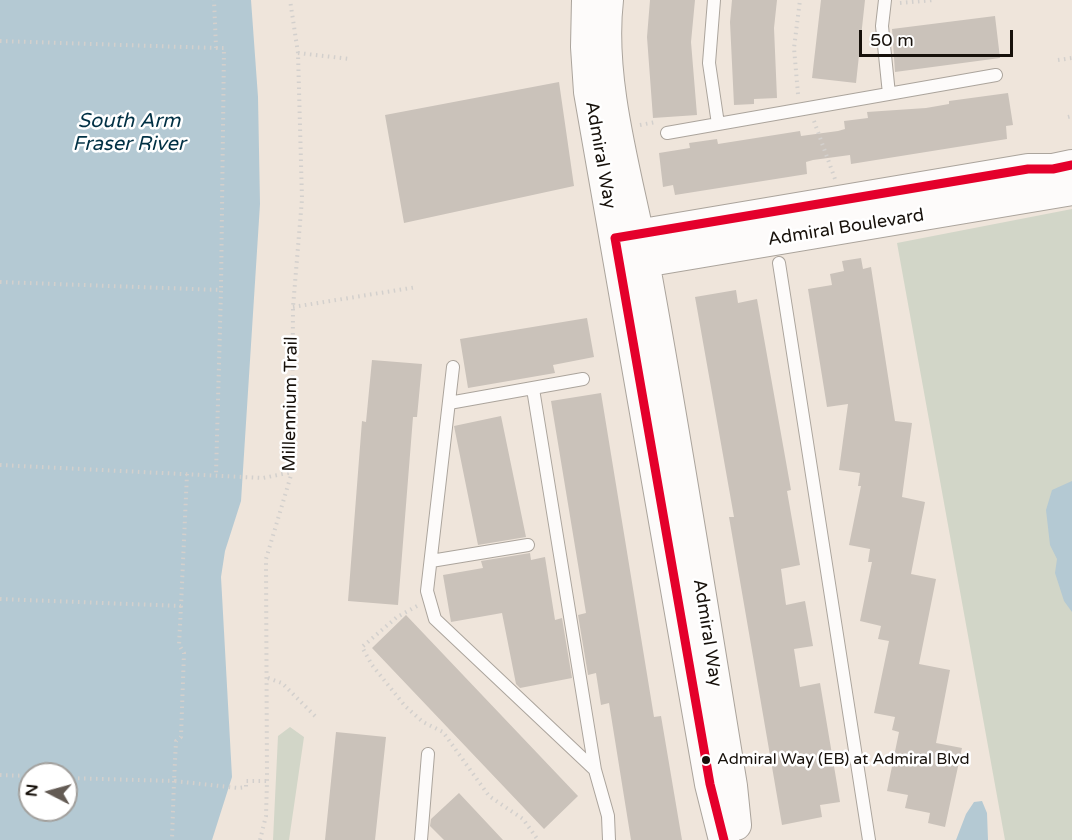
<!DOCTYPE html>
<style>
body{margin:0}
#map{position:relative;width:1072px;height:840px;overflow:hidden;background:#efe5db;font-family:"Varela Round",sans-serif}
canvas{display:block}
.north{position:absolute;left:18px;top:762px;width:60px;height:60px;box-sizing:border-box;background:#fff;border:2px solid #a2a09d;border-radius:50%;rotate:276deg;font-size:16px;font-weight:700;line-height:24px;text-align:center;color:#17110b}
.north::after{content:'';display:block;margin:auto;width:21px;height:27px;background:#635b54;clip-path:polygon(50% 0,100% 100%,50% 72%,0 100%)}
.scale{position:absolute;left:859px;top:30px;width:154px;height:27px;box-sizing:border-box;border:3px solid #17110b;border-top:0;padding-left:8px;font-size:18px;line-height:21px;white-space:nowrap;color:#17110b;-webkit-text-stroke:4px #fff;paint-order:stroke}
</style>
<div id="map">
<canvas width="1072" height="840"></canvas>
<div class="north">N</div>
<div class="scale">50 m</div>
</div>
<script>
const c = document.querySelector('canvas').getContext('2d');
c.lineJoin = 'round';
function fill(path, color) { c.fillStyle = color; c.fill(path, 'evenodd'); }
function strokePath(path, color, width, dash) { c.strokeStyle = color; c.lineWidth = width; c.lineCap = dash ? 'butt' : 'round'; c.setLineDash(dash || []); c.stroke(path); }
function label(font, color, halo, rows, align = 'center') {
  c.font = font + ' "Varela Round",sans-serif'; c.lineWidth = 5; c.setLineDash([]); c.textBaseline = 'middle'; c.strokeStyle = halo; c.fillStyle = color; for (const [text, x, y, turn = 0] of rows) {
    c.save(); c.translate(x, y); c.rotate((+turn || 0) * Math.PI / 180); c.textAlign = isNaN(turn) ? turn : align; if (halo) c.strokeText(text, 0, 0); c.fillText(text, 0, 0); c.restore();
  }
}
fill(new Path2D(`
 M1072 209V840H1005L897 243Z
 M290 727 304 737 289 840H273L278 736Z`), '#d2d6c8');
fill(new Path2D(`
 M0 0H251L258 97 260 204 241 501 225 551 221 577 232 777 212 840H0ZM30 774H66V810H30Z
 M1072 481V612L1064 601 1055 573 1057 559 1050 545 1046 510 1052 490Z
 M982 801 987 813 988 840H956L966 814 974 802Z`), '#b4c9d3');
fill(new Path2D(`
 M650 0H695L691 42 697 115 653 118 647 37Z
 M732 0H777L774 28 777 98 754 99V104L734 105 730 22Z
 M821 0H865L856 83 812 78Z
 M995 16 1000 58 895 72 892 29Z
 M559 82 574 186 404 223 385 115Z
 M1008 93 1013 125 1006 126 1007 139 851 164 850 155 813 160 806 162 807 174 675 195 673 185 663 187 659 153 690 148 689 143 717 139 718 144 800 131 801 136 838 131 845 129 844 121 868 118 867 112 926 108 949 104V101Z
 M861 258 863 269 871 267 895 421 912 423 902 497 925 502 911 574 936 579 919 664 950 670 936 743 962 748 945 827 928 823 930 813 905 808 908 795 887 791 899 732 892 730 895 717 874 713 889 641 878 639 881 626 860 621 872 562H868L870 549 849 545 861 486H858L860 473 839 470 848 404 827 407 808 289 832 285 830 274 844 271 842 261Z
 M736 290 738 303 757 299 791 490 787 491 800 565 781 569 786 605 805 601 813 646 794 649 800 687 820 683 840 802 820 805 822 817 782 825 729 517H734L695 297Z
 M587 318 594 357 553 365 555 373 468 388 460 339Z
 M372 360 422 364 417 417H413L398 605 348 601 362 421 366 422Z
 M601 393 654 717 661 716 682 840H631L609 703 601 705 596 673 588 675 578 615 586 613 551 401Z
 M501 416 526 537 478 545 454 426Z
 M530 553 531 560 545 557 555 620 562 618 572 678 520 688 516 684 502 613 451 622 443 575 483 568 481 561Z
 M406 615 578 796 544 829 372 648Z
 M336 732 386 737 375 840H325Z
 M459 793 503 840H444L430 826 431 819Z`), '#cac2ba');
const service = new Path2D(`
 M714 0 709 63 718 124
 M885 0 882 26 889 94
 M667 133 996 75
 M779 263 869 840
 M453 367 427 591 435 619 595 770 608 816 609 840
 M533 389 595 770
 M449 403 583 379
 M431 561 528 545
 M421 840 428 754`);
const tertiary = new Path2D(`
 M587 0 586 47 589 92 710 784 724 840
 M608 0C598 86 631 187 646 272 677 443 704 615 732 786L736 825
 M619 238 1028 169H1053L1072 165
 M626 265 1072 190`);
strokePath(service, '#aba49c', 14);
strokePath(tertiary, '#aba49c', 32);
strokePath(new Path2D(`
 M900 3 934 0
 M0 41 216 48 214 0
 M216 48H224L221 290
 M298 53 350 59
 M1058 60 1072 58
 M798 94 794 48 800 0
 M1068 117 1072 116
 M814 121 835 179
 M640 125 656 122
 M0 282 221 290 216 474
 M293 307 417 287
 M0 465 263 478 292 472
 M0 599 181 606 187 474
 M181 606 179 645 184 653 181 737 176 741 174 781 238 788 246 787V781H267
 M417 606 397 617 362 647 372 665 405 706 423 722 443 732 489 796 523 819 538 840
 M268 678 282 683 318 719
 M0 775 30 776
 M66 778 174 781 172 840
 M260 840 266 816 267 781 266 559 292 472 293 307 302 199 298 53 290 0`), '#d3d0cd', 4, [1.5, 4.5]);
strokePath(service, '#fdfbfa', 12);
strokePath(tertiary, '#fdfbfa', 30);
strokePath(new Path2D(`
 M724 840 710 784 615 238 1028 169H1053L1072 165`), '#e4002b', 9);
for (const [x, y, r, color] of [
 [706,760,5,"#17110b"]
]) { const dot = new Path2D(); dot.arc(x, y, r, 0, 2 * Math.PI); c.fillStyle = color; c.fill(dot); strokePath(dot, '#fff', 2); }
label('16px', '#17110b', '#fff', [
 ["Admiral Way (EB) at Admiral Blvd",717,760]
], 'left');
label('18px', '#17110b', '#fff', [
 ["Admiral Way",600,155,80],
 ["Admiral Boulevard",846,228,-9],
 ["Millennium Trail",291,404,-89],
 ["Admiral Way",707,633,81]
]);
label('italic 20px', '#003044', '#fff', [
 ["South Arm",129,122],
 ["Fraser River",129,145]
]);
</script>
